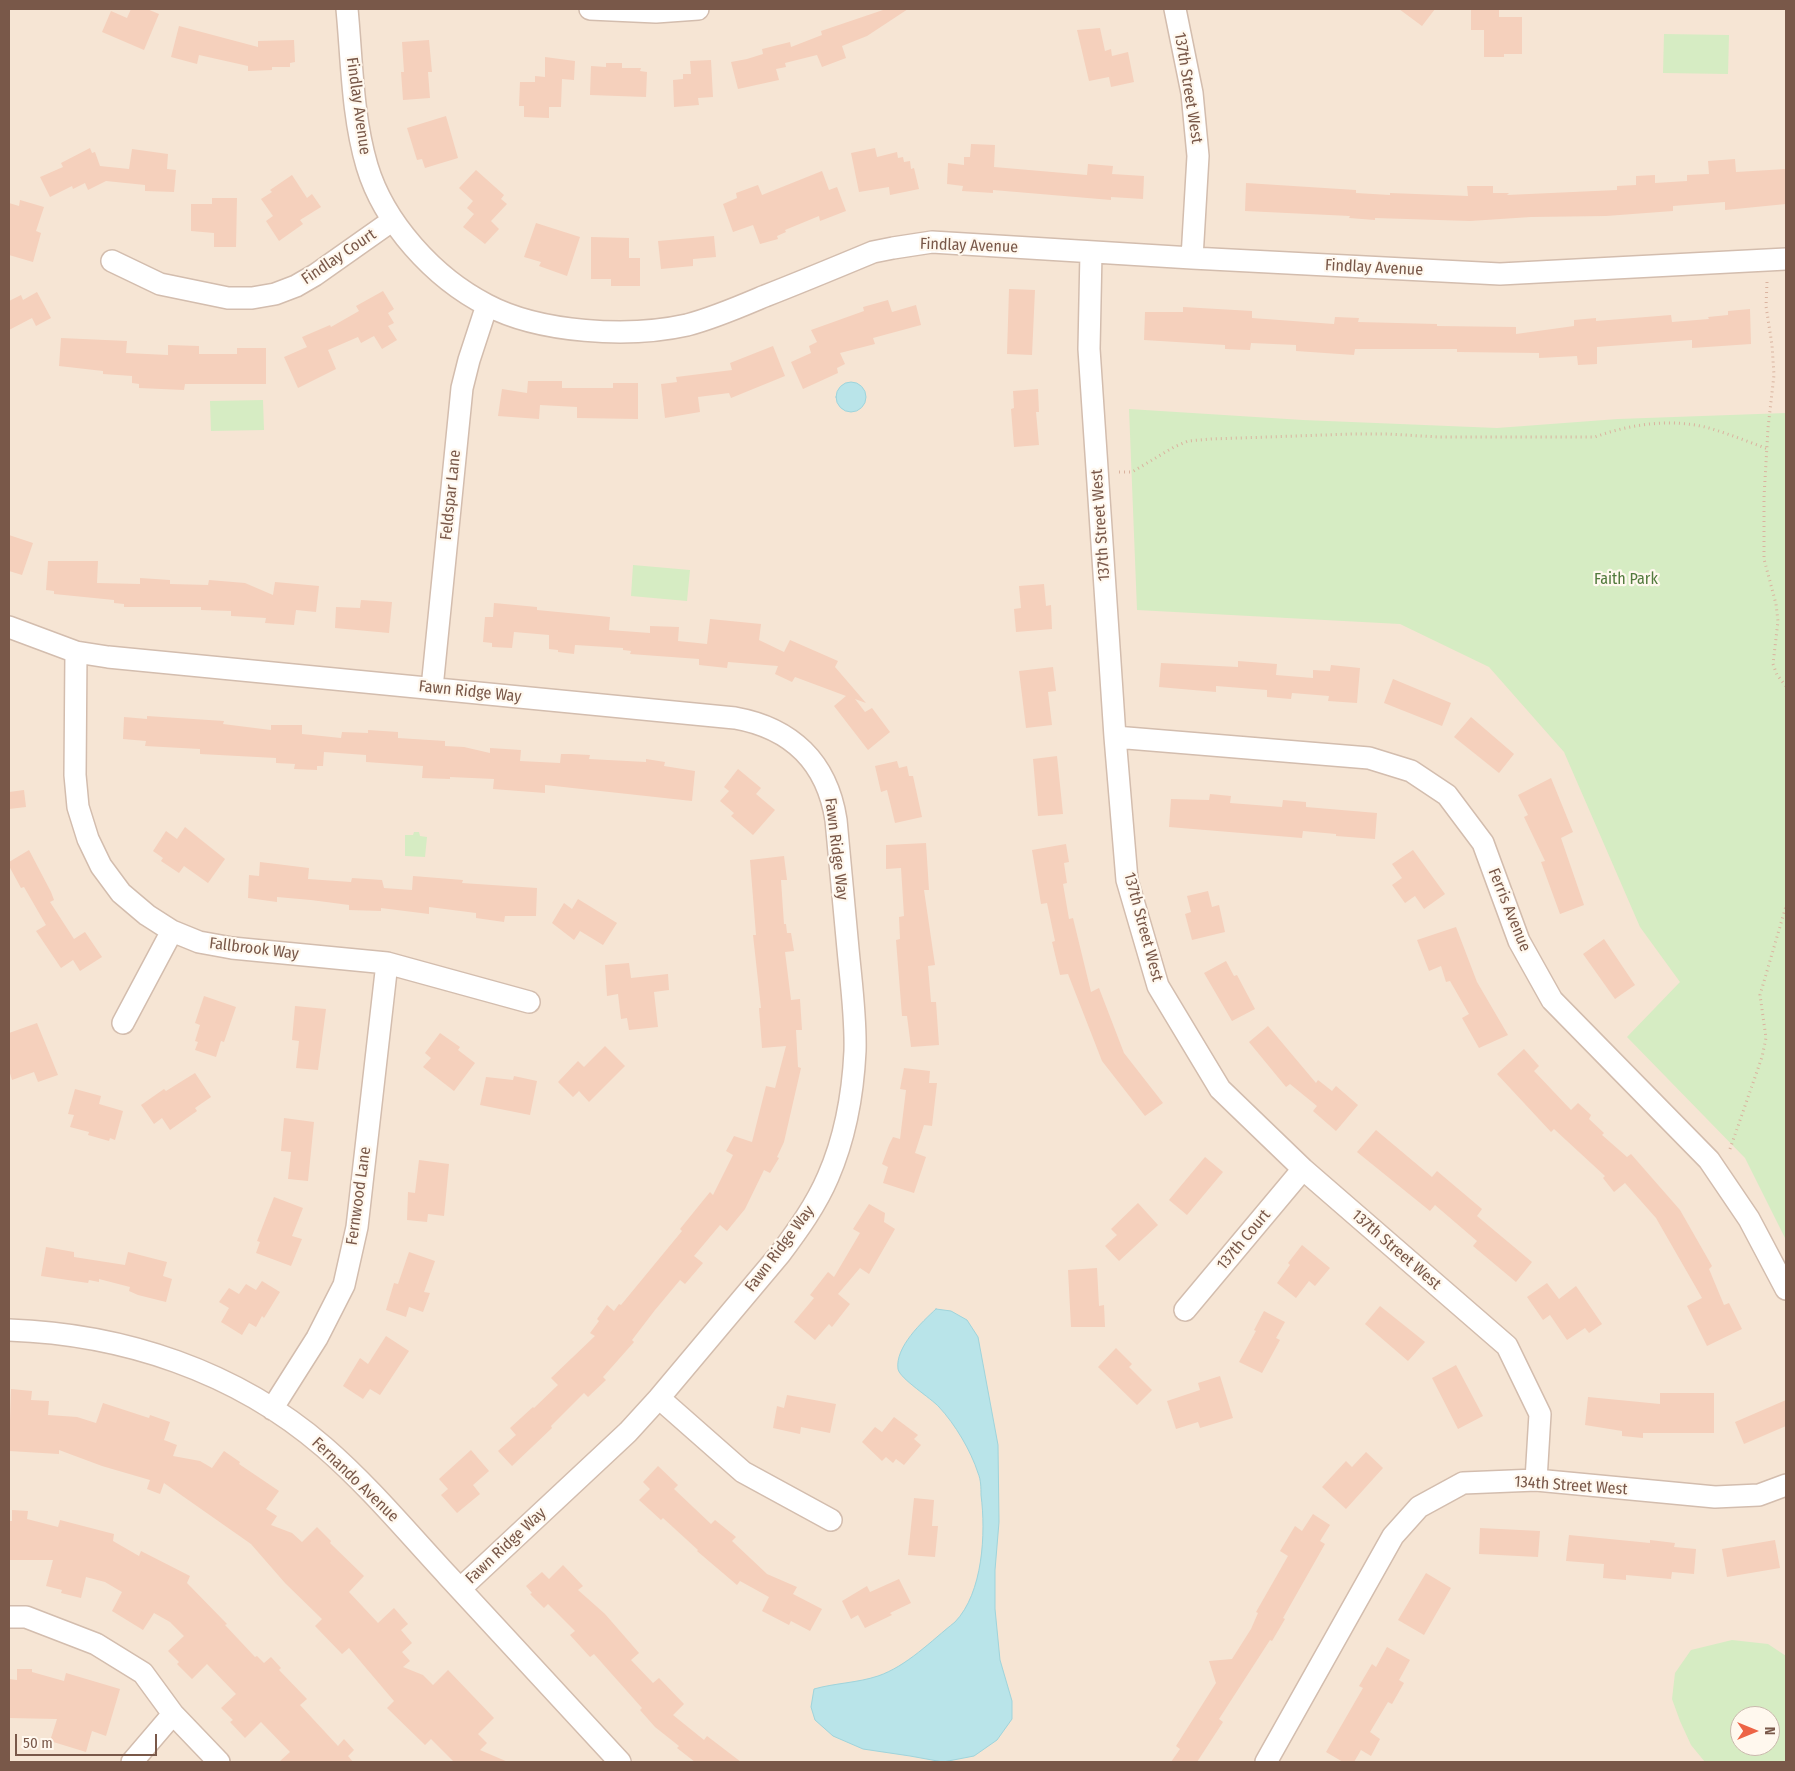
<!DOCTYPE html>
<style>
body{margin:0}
#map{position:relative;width:1795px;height:1771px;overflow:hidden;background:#fdf4e6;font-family:"Fira Sans Condensed",sans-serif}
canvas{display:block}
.frame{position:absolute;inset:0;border:10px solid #795849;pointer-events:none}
.north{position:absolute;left:1730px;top:1706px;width:50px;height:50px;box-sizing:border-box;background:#fff8ee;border:1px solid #c9b8ac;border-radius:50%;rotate:90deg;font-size:14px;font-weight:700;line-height:20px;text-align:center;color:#795849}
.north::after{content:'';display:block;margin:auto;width:18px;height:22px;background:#ed6445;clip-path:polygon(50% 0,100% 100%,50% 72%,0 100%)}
.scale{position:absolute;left:15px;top:1734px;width:142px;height:22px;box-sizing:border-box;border:2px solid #795849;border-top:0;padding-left:6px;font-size:15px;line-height:18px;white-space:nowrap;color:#795849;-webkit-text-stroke:4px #fff8ee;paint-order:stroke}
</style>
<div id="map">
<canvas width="1795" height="1771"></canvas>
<div class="frame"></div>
<div class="north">N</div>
<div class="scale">50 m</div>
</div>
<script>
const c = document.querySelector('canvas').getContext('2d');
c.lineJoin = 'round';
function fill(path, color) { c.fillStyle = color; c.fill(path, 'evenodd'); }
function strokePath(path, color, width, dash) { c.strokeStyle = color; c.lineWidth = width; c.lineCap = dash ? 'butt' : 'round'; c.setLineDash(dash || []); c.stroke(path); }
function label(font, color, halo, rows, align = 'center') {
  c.font = font + ' "Fira Sans Condensed",sans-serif'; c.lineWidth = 4.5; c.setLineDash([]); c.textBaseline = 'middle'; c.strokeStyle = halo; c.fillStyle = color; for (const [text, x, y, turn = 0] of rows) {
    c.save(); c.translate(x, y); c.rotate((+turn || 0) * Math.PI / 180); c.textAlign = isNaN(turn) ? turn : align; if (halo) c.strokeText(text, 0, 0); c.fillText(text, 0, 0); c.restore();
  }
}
fill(new Path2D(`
 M9 9H1786V1762H9ZM1740 1716H1770V1746H1740Z`), '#f6e5d4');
fill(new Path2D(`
 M1664 34 1729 35 1728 74 1663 73Z
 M263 400 264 430 211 431 210 401Z
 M1129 409 1303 420 1497 428 1618 419 1786 413V1240L1745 1158 1627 1037 1680 982 1640 927 1564 752 1489 667 1400 624 1137 610Z
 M633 565 690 570 687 601 631 596Z
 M414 832H419L420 836 427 837 425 857 405 856V835H413Z
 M1732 1640 1768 1644 1786 1656V1762H1705L1691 1745 1680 1721 1672 1699 1675 1673 1691 1650ZM1740 1716H1770V1746H1740Z`), '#d6ecc3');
const water = new Path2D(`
 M836 397a15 15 0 1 1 30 0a15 15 0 1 1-30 0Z
 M936 1309 951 1311 967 1320 978 1337 998 1445 999 1522 995 1570V1609L1000 1660 1012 1701V1719L997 1740 974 1756 943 1762 910 1756 863 1749 833 1736 815 1720 811 1707 814 1689C835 1683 857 1683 878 1676 907 1666 931 1641 955 1622 983 1593 986 1533 981 1495 981 1488 981 1480 978 1473 971 1451 955 1424 939 1407 931 1398 900 1379 898 1369 895 1347 922 1322 936 1309Z`);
fill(water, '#b9e4e9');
strokePath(water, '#9fd4db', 1);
fill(new Path2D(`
 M131 9H147L159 14 144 50 102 32 111 11 127 18Z
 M886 9H908L867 36 842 46 846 58 822 67 817 55 785 63 786 67 776 69 779 80 738 89 731 62 747 59 763 54 762 49 790 42 791 47 822 35 821 31Z
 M1399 9H1435L1422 26Z
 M1471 9H1499V17H1522V54H1504V57H1484V30H1471Z
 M179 26 258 47V41L294 40 295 62 290 63V67H272V70L248 71V66L199 55 197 64 171 57Z
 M1100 28 1105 51 1111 49 1112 56 1128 52 1134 82 1111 87 1109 77 1089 81 1077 30Z
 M429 40 432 72H428L430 98 403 100 401 72H404L402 42Z
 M545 57 575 61 574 80 562 79 561 107H549V118L524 117V106H519L520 82H535V76L545 77Z
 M711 60 713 97 698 98 699 105 674 107 673 80 683 79V74H691L690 61Z
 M606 63H622V68H641L640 71 647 72 646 97 590 95 591 66 606 67Z
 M446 116 458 158 425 168 422 159 417 160 407 128Z
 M971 144 995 145 994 167 1087 175 1088 164 1113 166 1112 174 1144 176 1143 199 1111 197V200L993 190V193L962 191 963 186 947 184 948 163 964 165V157H970Z
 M90 148 92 153 95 152 100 166 129 169 132 149 168 154 167 169 176 170 174 192 145 191V185L106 181 88 190 85 183 73 189 72 186 50 197 40 177 63 167 61 163Z
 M875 148 877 157 897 152 898 158 903 157 904 162 910 161 911 169 914 168 919 189 890 195 889 187 859 192 851 153Z
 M1735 159 1736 172 1786 169V204L1725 210V202L1673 206V211L1606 216 1531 217 1470 221 1375 218V220L1349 218 1350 216 1245 211 1246 183 1356 190V193L1390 195V193L1468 196 1467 186H1493V193H1509L1507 195 1617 190V186L1636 185V176L1655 175V183L1687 181V175L1709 174 1708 161Z
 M476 170 504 195 501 199 507 204 491 221 499 229 485 244 463 227 474 214 467 208 473 201 459 188Z
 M822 171 829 190 837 187 846 211 820 221 819 216 785 230 786 232 777 236 778 239 760 244 753 225 733 232 723 204 737 198 736 193 758 185 762 195Z
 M292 175 307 198 312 194 321 207 300 220 303 224 279 241 266 221 273 216 261 199 272 192 270 190Z
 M212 198H237L236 247H214V233L191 231V204H212Z
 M20 200 44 207 36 231 41 233 33 262 9 255V203L19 206Z
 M536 223 580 237 567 276 539 266 541 262 524 257Z
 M714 236 716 257 693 259V266L661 269 658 241Z
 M591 237 629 238V258H640V286H611V279H591Z
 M1009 289 1035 290 1032 355 1007 354Z
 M383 291 394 309 388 313 394 323 388 326 397 340 382 349 374 336 361 343 358 337 328 350 336 369 298 388 284 357 307 347 302 337 330 325 331 327 359 311 356 306Z
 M37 292 51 318 36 326 32 318 9 330V301L21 295 23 300Z
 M888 300 892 312 916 305 921 325 873 338 875 344 840 353 845 364 837 368 838 373 803 389 791 362 811 353 809 346 817 342 811 330 864 311 863 307Z
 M1183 307 1252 311V318L1334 324 1335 317 1359 318 1358 322 1437 324V326L1516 327V334L1574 326V320L1596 318V321L1671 315 1672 322 1709 319 1708 317 1728 315V311L1750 309 1751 344 1692 348V340L1597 347V364L1578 365 1577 356 1539 358V353L1457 352V349H1355L1354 355 1296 351V345L1251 343 1250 350 1225 349V345L1144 340 1145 312H1183Z
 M61 338 127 341 126 353 168 355V345L199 346V354H237V348H266V384H185L184 390 139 388V384L132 383V376L103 374V371L59 366Z
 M773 346 785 376 731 398 729 393 698 397 700 412 665 418 661 384 677 382 676 377 732 370 730 363Z
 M528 381H562V388H613V383H638V419L577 418V407L540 405 539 419 498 416 502 389 527 393Z
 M1038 389 1039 412H1036L1039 445 1014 447 1011 409 1014 408 1013 391Z
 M9 535 33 543 22 575 9 571Z
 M48 561H98L97 583 140 584V578L170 580V584L208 585 209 580 245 583 273 595 275 582 319 586 316 612 296 610 294 625 265 623 266 618 231 616V611L201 610V607H124V604L114 603V600L54 594V591L46 590Z
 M1044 584 1046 606 1051 605 1052 629 1016 632 1014 609 1021 608 1019 586Z
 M361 600 392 602 389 633 335 628 336 607 360 608Z
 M494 603 537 607V610L610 617 609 630 650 633V626L679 627 678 641 707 644 710 619 761 624 759 640 784 652 790 640 838 661 835 667 866 703 855 699 865 712 872 708 890 732 868 750 834 706 846 696 795 677 792 682 775 674 778 666 728 662 727 668 699 665V659L630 654 631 651 623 650V648L575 645 574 654 558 652V650L549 649V635L514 632 512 648 492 647V643L483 642 485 617H493Z
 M1238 661 1277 664 1276 675 1313 678V670L1330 671 1331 665 1360 668 1357 703 1328 701 1329 696 1292 693 1291 699 1267 697V690L1216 686V692L1159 687 1161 663 1238 667Z
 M1053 667 1056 691 1048 692 1052 725 1026 728 1019 671Z
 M1393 679 1451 703 1442 726 1384 703Z
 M147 716 224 721 223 724 271 730V725H302V734L341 738 342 732 368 733V730L398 732V738L445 741V746L464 747 490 753V748L521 750 520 761 560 763 561 754H571L590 755 589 759 646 762V759L665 762 664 766 695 771 692 801 545 785V793L493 789 494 779 450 777V779L422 778 423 766 366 762V755L324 752 323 766H317V770L294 769 295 764 276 763V758L200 754V749L145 746 146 741 123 739 124 717 147 719Z
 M1471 717 1514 754 1499 773 1454 737Z
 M1057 756 1063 814 1038 816 1033 759Z
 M897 761 899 768 907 766 909 776H913L922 817 895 823 887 790 881 792 875 766Z
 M738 769 761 788 756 794 775 810 753 835 731 816 734 813 720 801 729 791 724 787Z
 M1551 778 1573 832 1561 838 1584 905 1560 914 1541 862 1545 861 1524 817 1528 815 1518 795Z
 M24 790 26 807 9 809V792Z
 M1210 794 1231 796 1230 803 1282 807 1283 800 1306 802V807L1377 813 1375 839 1336 836V834L1303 831 1302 838 1169 827 1171 799 1209 800Z
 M185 827 225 859 208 883 184 866 179 873 161 861 163 858 153 851 166 831 177 839Z
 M926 843 929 890H924L935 965 928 966 931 1002H936L939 1045 911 1047 907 1016H902L896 940 900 939 899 917 904 916 901 868 886 869V845Z
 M1066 844 1069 862 1064 863 1067 883 1063 884 1069 919 1073 918 1091 992 1099 988 1124 1053 1163 1103 1145 1116 1102 1061 1068 974 1060 975 1052 942 1055 941 1047 903 1041 904 1032 850Z
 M29 850 51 892 54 900 50 902 74 939 85 932 102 957 80 971 73 960 61 968 36 931 46 925 24 887 21 888 9 866V862Z
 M1413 850 1445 894 1424 909 1415 896 1405 903 1392 885 1402 878 1392 864Z
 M784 856 787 880H781L784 924H786L787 933H791L794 951 785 952 791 1000 800 999 802 1030H796L798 1067 801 1068 784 1142 777 1157 779 1158 770 1173 764 1170 745 1209 727 1231 720 1225 694 1256 703 1263 685 1284 680 1280 655 1310 632 1340 634 1342 603 1377 606 1380 588 1397 584 1393 551 1426 552 1428 512 1466 498 1451 516 1435 510 1428 533 1407 534 1408 558 1385 551 1378 595 1336 590 1333 599 1321 597 1319 607 1305 614 1311 619 1304 621 1305 682 1231 680 1229 710 1192 713 1195 733 1155 726 1151 734 1136 752 1142 766 1086 775 1088 786 1046 762 1048 759 1008H761L753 935H756L750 860Z
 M260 862 309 868 308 879 351 882 352 878 382 880 384 888 412 890 413 876 463 880 462 883 537 888 536 916H505L504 922 476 918V913L429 907V914L381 908V911L349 910V905L311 900 277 897V902L248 898 249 875 259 876Z
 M1208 891 1212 907 1219 905 1225 932 1192 940 1185 914 1191 912 1187 896Z
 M578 899 617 923 603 945 580 931 574 940 552 923 564 903 572 909Z
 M1456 927 1477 982 1508 1035 1479 1048 1462 1018 1469 1014 1450 981 1446 982 1441 966 1429 971 1417 940Z
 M1604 939 1635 985 1615 999 1583 954Z
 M1226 961 1234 976 1237 975 1255 1009 1232 1021 1204 973Z
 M629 963 631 978 668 974 669 990 654 992 658 1027 629 1030 627 1018 621 1019 618 994 607 996 605 965Z
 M204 996 236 1007 224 1042 221 1041 216 1057 195 1050 198 1042 195 1041 200 1025 195 1023Z
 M295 1006 326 1009 318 1070 296 1068 299 1041 292 1040Z
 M37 1023 58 1075 38 1082 34 1072 12 1080 9 1070V1033Z
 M1268 1026 1316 1083 1318 1080 1332 1091 1336 1086 1358 1105 1336 1131 1313 1111 1317 1106 1290 1084 1286 1087 1249 1042Z
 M440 1033 460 1047 458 1050 475 1063 454 1091 423 1067 431 1058 425 1053Z
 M605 1046 625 1066 589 1102 579 1091 573 1097 558 1082 578 1061 584 1067Z
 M1524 1049 1539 1066 1534 1071 1571 1110 1578 1103 1591 1115 1589 1119 1604 1133 1602 1135 1627 1157 1631 1154 1680 1210 1712 1266 1709 1269 1724 1305 1729 1303 1742 1329 1707 1346 1687 1306 1702 1298 1656 1218 1625 1183 1614 1192 1603 1178 1605 1176 1554 1129 1551 1132 1497 1074Z
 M904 1068 930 1071 929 1083H937L932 1126 924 1125 915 1153 926 1157 914 1193 883 1183 888 1167 882 1164 889 1145 893 1137 900 1139 906 1090 900 1089Z
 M195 1073 211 1097 195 1108 197 1111 170 1130 162 1118 154 1124 141 1105 164 1089 166 1091Z
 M514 1076 537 1081 530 1115 480 1105 486 1077 513 1080Z
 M75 1089 101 1096 99 1104 123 1111 115 1140 110 1138 109 1141 88 1135 89 1132 70 1127 74 1115 68 1114Z
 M284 1118 314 1122 308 1181 288 1179 291 1152 281 1151Z
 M1376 1130 1432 1177 1437 1171 1482 1209 1477 1216 1532 1262 1516 1282 1473 1246 1477 1241 1435 1205 1430 1211 1357 1152Z
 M1205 1157 1223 1172 1187 1215 1169 1200Z
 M419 1160 449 1164 444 1216 428 1214 427 1222 407 1220 408 1192 415 1193Z
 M274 1197 303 1208 292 1236 302 1239 291 1266 256 1253 260 1242 257 1241Z
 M1138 1203 1158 1225 1119 1261 1105 1246 1117 1235 1111 1229Z
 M869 1204 885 1213 884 1222 895 1229 869 1274 860 1268 838 1294 850 1304 832 1327 829 1324 815 1340 794 1322 814 1298 810 1295 828 1272 834 1277 860 1233 853 1229Z
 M1302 1245 1330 1268 1315 1286 1309 1281 1296 1298 1277 1283 1290 1265 1288 1263Z
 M46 1247 74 1252V1257L125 1265 128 1252 167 1262 163 1276 172 1279 166 1302 138 1295 129 1291 130 1287 99 1279V1282L89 1280 88 1283 41 1276Z
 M409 1252 435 1261 424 1292 430 1293 423 1312 409 1307 406 1317 386 1310 394 1283 398 1284Z
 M1097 1268 1099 1306 1104 1305 1105 1327H1071L1068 1270Z
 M262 1281 280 1292 264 1318 262 1316 256 1327 249 1323 242 1335 221 1322 229 1308 219 1302 229 1288 239 1294 246 1284 256 1290Z
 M1547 1283 1559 1299 1576 1286 1602 1324 1589 1333 1585 1328 1567 1340 1550 1315 1543 1320 1527 1297Z
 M1380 1306 1425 1342 1408 1361 1365 1324Z
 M1264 1311 1285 1322 1276 1338 1280 1340 1262 1373 1239 1362 1256 1331 1254 1330Z
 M386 1336 409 1351 380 1395 370 1389 363 1399 343 1386 360 1358 368 1364Z
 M1116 1348 1132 1364 1129 1367 1152 1390 1137 1405 1098 1367Z
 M1456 1365 1483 1416 1458 1429 1432 1378Z
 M1220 1376 1233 1418 1200 1428 1198 1422 1176 1429 1167 1401 1200 1390 1198 1383Z
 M11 1389 32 1391 31 1400 49 1401 48 1415 77 1417 96 1423 103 1403 149 1418 150 1415 170 1422 164 1440 177 1445 173 1456 200 1461 212 1468 224 1451 240 1462 239 1464 279 1491 266 1509 277 1516 271 1525 292 1533 302 1542 317 1527 331 1541 330 1543 364 1576 349 1592 378 1623 394 1608 408 1624 401 1630 412 1643 402 1652 410 1661 403 1667 423 1675 433 1685 448 1670 494 1718 478 1734 487 1743 480 1750 508 1762H454L431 1739 425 1745 387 1708 394 1701 349 1648 342 1654 315 1626 322 1619 285 1583 251 1544 164 1483 160 1494 147 1489 150 1480 102 1466 59 1450V1454L9 1451Z
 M1660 1393H1714V1433H1643V1438L1622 1436V1431L1585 1425 1588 1397 1660 1404Z
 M787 1395 836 1404 830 1433 801 1427 800 1434 773 1428 777 1406 784 1408Z
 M1786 1400V1426L1744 1444 1735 1422Z
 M894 1417 918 1435 914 1439 921 1445 904 1465 896 1459 893 1463 886 1457 882 1461 862 1442 875 1427 882 1432Z
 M471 1450 489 1471 473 1485 480 1494 457 1513 441 1495 448 1489 439 1479Z
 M1366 1452 1383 1468 1346 1509 1322 1487 1346 1461 1352 1467Z
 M658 1466 678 1485 674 1489 711 1524 715 1520 736 1537 732 1541 767 1574 797 1587 793 1594 822 1609 810 1631 791 1621 789 1625 762 1611 769 1597 740 1581 737 1585 697 1551 698 1550 663 1518 661 1520 639 1500 650 1489 643 1482Z
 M914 1498 934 1500 932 1526H938L935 1557 908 1555Z
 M12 1510 28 1511 27 1519 58 1527 60 1520 114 1534 113 1541 139 1556 141 1551 190 1576 187 1583 227 1624 225 1625 255 1657 257 1656 264 1663 271 1657 281 1668 279 1670 307 1699 300 1705 338 1746 344 1739 354 1750 348 1756 353 1762H279L290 1752 261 1722 245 1738 230 1722 233 1720 221 1708 236 1694 207 1664 192 1679 177 1664 179 1662 168 1651 184 1636 170 1622 154 1613 143 1630 112 1611 122 1592 105 1582 86 1577 81 1598 61 1593 62 1590 46 1586 53 1560H9V1521H12Z
 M1313 1514 1330 1525 1320 1541 1325 1544 1283 1618 1285 1619 1272 1641 1270 1640 1219 1719 1223 1722 1197 1762H1171L1180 1749 1176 1746 1216 1683 1209 1661 1232 1659 1251 1629 1258 1613 1256 1612 1288 1556 1280 1551 1295 1526 1302 1531Z
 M1480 1528 1540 1531 1538 1557 1479 1554Z
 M1569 1535 1650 1543V1540L1675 1543 1674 1547 1696 1549 1694 1574 1672 1572 1671 1579 1626 1575V1580L1603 1578 1604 1564 1566 1561Z
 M1775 1540 1780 1568 1727 1577 1722 1549Z
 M563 1565 583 1586 578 1590 605 1614 639 1653 631 1660 653 1683 659 1678 684 1704 673 1715 704 1740 707 1736 741 1762H695L677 1748 679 1746 655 1727 640 1710 642 1708 594 1654 590 1657 570 1635 575 1631 548 1604 544 1608 530 1594 532 1593 526 1586 542 1572 549 1579Z
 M1426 1573 1451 1588 1424 1635 1398 1620Z
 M899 1579 911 1603 890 1613 892 1615 865 1628 858 1615 851 1619 842 1601 867 1586 870 1592Z
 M1387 1647 1410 1660 1399 1680 1404 1683 1392 1704 1388 1702 1370 1732 1380 1739 1371 1756 1361 1750 1354 1762H1343L1326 1752 1363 1688 1359 1686 1372 1664 1376 1667Z
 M17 1669H32V1672L64 1681 66 1673 120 1689 106 1736 92 1731 86 1752 50 1741 57 1719 9 1718V1679L17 1680Z`), '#f5d0bc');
const minor = new Path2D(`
 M347 9C352 61 352 115 367 166 384 223 434 278 487 305 540 333 629 338 687 325 714 318 739 307 765 296 801 282 837 267 873 252L893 248 932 242 1192 258 1500 274 1786 259
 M590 9 656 12 698 9
 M1175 9 1192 93 1198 156 1192 258
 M1091 252 1089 349 1115 737 1127 880 1158 986 1220 1089 1303 1169 1507 1346 1540 1414 1536 1480
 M112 261 160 284 228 298H252L275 294 296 286 315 275 393 220
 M9 627 76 652 108 657 735 718C791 728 827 762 836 820 840 863 844 906 848 949 851 982 856 1017 855 1051 853 1093 845 1138 828 1177 816 1205 798 1230 780 1254L659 1398 628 1432 460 1589
 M76 652 75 775 78 807 88 839 101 866 121 893 147 915 172 931 199 942 232 948 387 963 529 1002
 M432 688 462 388 469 360 487 305
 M1115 737 1369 758 1411 771 1447 795 1483 843 1519 941 1552 1000 1709 1160 1749 1219 1786 1289
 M123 1023 172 931
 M1185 1310 1303 1169
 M9 1330C123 1334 236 1371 324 1447 369 1486 408 1533 448 1576 506 1638 563 1700 620 1762
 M659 1398 743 1472 831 1520
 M272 1409 317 1338 344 1285 357 1227 387 963
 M9 1617H26L96 1644 143 1673 173 1714 219 1762
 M132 1762 173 1714
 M1266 1762 1393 1536 1419 1507 1463 1483 1536 1480 1715 1497 1759 1495 1786 1485`);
strokePath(minor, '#d3bdae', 24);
strokePath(new Path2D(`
 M1767 282 1766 306 1772 345 1774 375 1768 428 1764 497V559L1776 604 1778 621 1773 664 1777 675 1786 686
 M1119 472H1132L1174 447 1188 441 1211 439 1352 434H1388L1438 437H1595C1630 424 1672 418 1709 428 1729 434 1749 442 1768 449
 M1730 1149 1762 1057 1766 1038 1760 995 1786 906`), '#dab39f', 3, [1, 4]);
strokePath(minor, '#fff', 21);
label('16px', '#795849', '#fff8ee', [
 ["137th Street West",1188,88,81],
 ["Findlay Avenue",358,106,82],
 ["Findlay Avenue",969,246,2],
 ["Findlay Court",339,257,-34],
 ["Findlay Avenue",1374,268,3],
 ["Feldspar Lane",451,495,-84],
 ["137th Street West",1101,525,-94],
 ["Fawn Ridge Way",470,692,6],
 ["Fawn Ridge Way",836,849,83],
 ["Ferris Avenue",1509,910,68],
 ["137th Street West",1143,927,75],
 ["Fallbrook Way",254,949,7],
 ["Fernwood Lane",359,1196,-82],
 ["137th Court",1244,1240,-50],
 ["Fawn Ridge Way",780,1249,-53],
 ["137th Street West",1396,1250,41],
 ["Fernando Avenue",355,1480,44],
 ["134th Street West",1571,1486,4],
 ["Fawn Ridge Way",506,1546,-43]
]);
label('16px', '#527a3d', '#fff8ee', [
 ["Faith Park",1626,580]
]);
</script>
